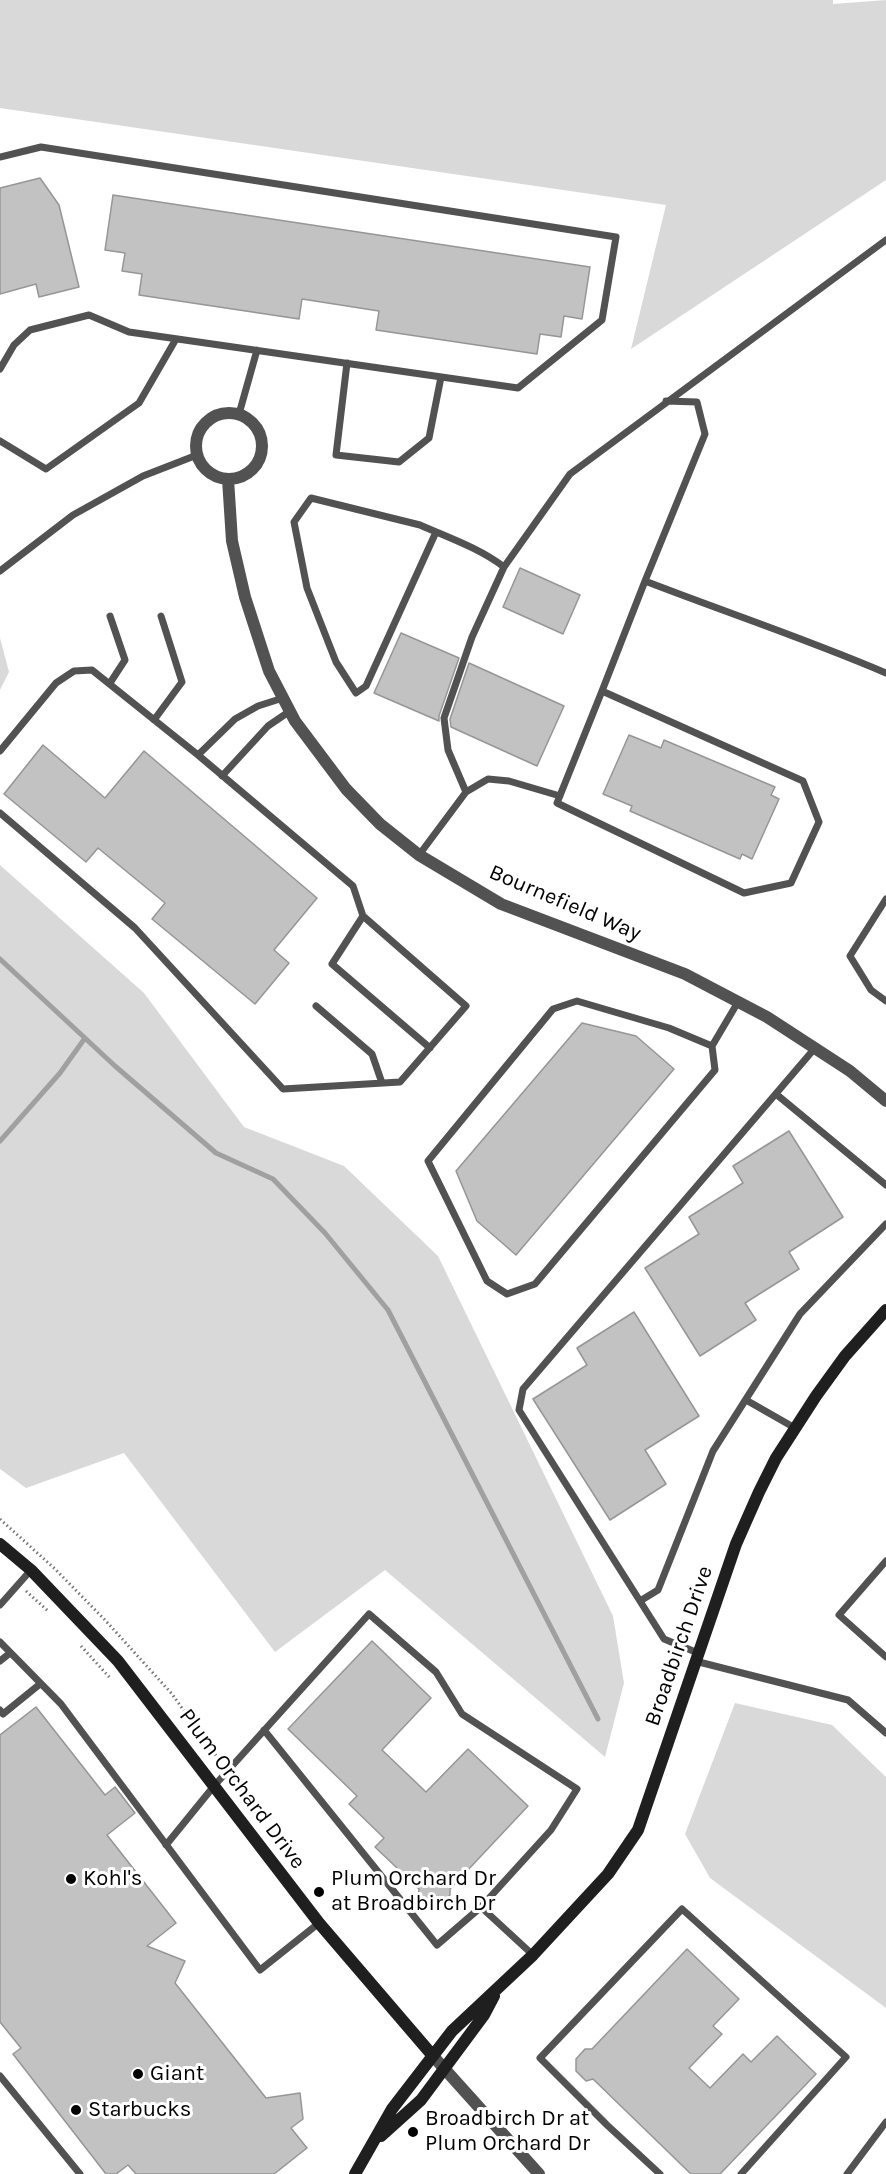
<!DOCTYPE html>
<style>
body{margin:0}
canvas{display:block;background:#fff}
</style>
<canvas width="886" height="2174"></canvas>
<script>
const c = document.querySelector('canvas').getContext('2d');
c.lineJoin = 'round';
function fill(path, color) { c.fillStyle = color; c.fill(path, 'evenodd'); }
function strokePath(path, color, width, dash) { c.strokeStyle = color; c.lineWidth = width; c.lineCap = dash ? 'butt' : 'round'; c.setLineDash(dash || []); c.stroke(path); }
function label(font, color, halo, rows, align = 'center') {
  c.font = font + ' Karla,sans-serif'; c.lineWidth = 6; c.setLineDash([]); c.textBaseline = 'middle'; c.strokeStyle = halo; c.fillStyle = color; for (const [text, x, y, turn = 0] of rows) {
    c.save(); c.translate(x, y); c.rotate((+turn || 0) * Math.PI / 180); c.textAlign = isNaN(turn) ? turn : align; if (halo) c.strokeText(text, 0, 0); c.fillText(text, 0, 0); c.restore();
  }
}
fill(new Path2D(`
 M0 0H833V4L886 0V180L631 349 666 205 0 108Z
 M0 638 9 672 0 690Z
 M0 865 144 993 244 1127 344 1166 438 1256 613 1616 624 1683 605 1757 385 1570 275 1652 124 1453 26 1488 0 1469Z
 M735 1703 832 1725 886 1777V2008L710 1878 685 1834Z`), '#d9d9d9');
strokePath(new Path2D(`
 M0 959 115 1066 216 1153 273 1179 325 1233 388 1310 598 1719
 M0 1141 60 1073 85 1038`), '#a0a0a0', 5);
const building = new Path2D(`
 M40 178 59 205 79 287 39 297 36 284 0 294V188Z
 M113 195 590 267 582 319 564 316 561 337 540 334 537 354 376 330 379 311 302 299 299 319 139 295 142 274 122 271 125 253 105 250Z
 M520 568 580 595 563 634 503 607Z
 M401 633 459 658 439 716V721L374 693Z
 M469 663 564 706 537 766 451 727 450 719Z
 M629 735 661 748 664 740 775 787 771 795 779 799 752 859 742 854 740 859 630 811 632 806 603 794Z
 M43 745 105 798 144 751 317 898 274 950 289 963 255 1004 152 919 165 903 98 848 86 862 4 794Z
 M582 1023 636 1036 674 1069 516 1255 477 1221 456 1171Z
 M789 1131 843 1217 789 1252 799 1269 745 1303 756 1320 700 1356 645 1268 699 1234 689 1217 743 1183 733 1166Z
 M634 1312 699 1416 645 1450 666 1484 610 1520 533 1399 587 1365 577 1348Z
 M372 1641 431 1698 382 1750 426 1792 468 1749 528 1806 450 1889V1895L441 1905H428L418 1896 419 1889 375 1847 384 1838 349 1804 357 1796 288 1729Z
 M36 1707 105 1795 115 1787 135 1813 107 1835 176 1923 147 1946 185 1961 175 1983 266 2098 300 2093 303 2119 291 2128 307 2148 274 2174H136L128 2165 116 2174H106L13 2054 21 2048 0 2022V1735Z
 M687 1949 739 1999 713 2026 722 2034 689 2068 710 2088 743 2054 751 2062 777 2036 816 2074 720 2174H691L593 2079 586 2081 576 2071V2059L585 2049H592Z`);
fill(building, '#c2c2c2');
strokePath(building, '#969696', 1.5);
strokePath(new Path2D(`
 M0 1519 55 1569 105 1620 172 1694 220 1761
 M26 1591 48 1611
 M81 1646 111 1679
 M235 1781 264 1825`), '#747474', 3, [1.5, 3]);
strokePath(new Path2D(`
 M0 157 41 147 616 237 602 320 518 388 129 332 89 315 30 330 14 345 0 369
 M347 363 336 455 399 462 429 438 441 377
 M666 401 697 402 705 434 645 581C725 612 807 639 886 673
 M239 414 257 350
 M0 441 46 469 139 403 176 339
 M436 532 366 686 356 693 336 662 307 588 294 522 311 498 420 525C449 538 479 548 504 567
 M0 571 73 515 143 476 197 455
 M110 683 125 660 110 616
 M602 691 557 803 744 893 791 883 819 822 803 781 602 691 645 581
 M154 720 182 682 161 616
 M0 751 56 683 74 671 92 670 198 755 353 886 363 916 466 1006 400 1082 283 1089 135 928 0 813
 M198 755 235 719 258 706 283 698
 M222 776 268 726 290 711
 M466 792 488 779 509 781 560 796
 M419 855 466 792 448 750 444 718 472 637 504 567 570 474 886 240
 M886 899 850 956 871 990 886 1001
 M363 916 332 964 430 1048
 M316 1006 372 1054 382 1083
 M712 1046 669 1028 577 1001 553 1009 428 1161 487 1281 507 1294 535 1284 715 1070 712 1046 738 1002
 M776 1094 886 1185
 M746 1400 795 1428
 M886 1561 839 1615 886 1657
 M640 1601 658 1590 713 1451 800 1314 886 1224
 M0 1605 31 1570
 M0 1642 61 1704 260 1970 319 1923
 M698 1653 664 1639 519 1410 523 1389 815 1048
 M0 1661 10 1653
 M695 1661 848 1700 886 1733
 M0 1710 3 1714 40 1684
 M264 1730 437 1945 481 1907
 M166 1845 214 1786 369 1614 436 1672 462 1714 577 1789 551 1830 481 1907 533 1955
 M0 2076 80 2174
 M660 2174 607 2125 540 2058 682 1909 846 2057 741 2174
 M847 2174 886 2122`), '#525252', 7);
strokePath(new Path2D(`
 M196 446a33 33 0 1 1 66 0a33 33 0 1 1-66 0Z
 M228 479 232 541 245 597 269 671 295 721 346 789 380 824 419 855 501 904 685 974 767 1017 850 1071 886 1101
 M433 2056 539 2174`), '#525252', 12);
strokePath(new Path2D(`
 M0 1544 31 1570 118 1661 319 1923 433 2056
 M381 2136 421 2100 484 2015 494 1996
 M355 2174 392 2109 452 2031 533 1955 608 1874 638 1830 736 1544 759 1492 776 1458 816 1396 845 1356 886 1310`), '#1f1f1f', 12);
for (const [x, y, r, color] of [
 [71,1879,6,"#000"],
 [319,1892,6,"#000"],
 [138,2074,6,"#000"],
 [76,2110,6,"#000"],
 [413,2132,6,"#000"]
]) { const dot = new Path2D(); dot.arc(x, y, r, 0, 2 * Math.PI); c.fillStyle = color; c.fill(dot); strokePath(dot, '#fff', 2); }
label('22px', '#000', '#fff', [
 ["Bournefield Way",565,903,23],
 ["Broadbirch Drive",679,1646,-71],
 ["Plum Orchard Drive",242,1789,53]
]);
label('22px', '#000', '#fff', [
 ["Kohl's",83,1879],
 ["Plum Orchard Dr",331,1879],
 ["at Broadbirch Dr",331,1904],
 ["Giant",150,2074],
 ["Starbucks",88,2110],
 ["Broadbirch Dr at",425,2119],
 ["Plum Orchard Dr",425,2144]
], 'left');
</script>
